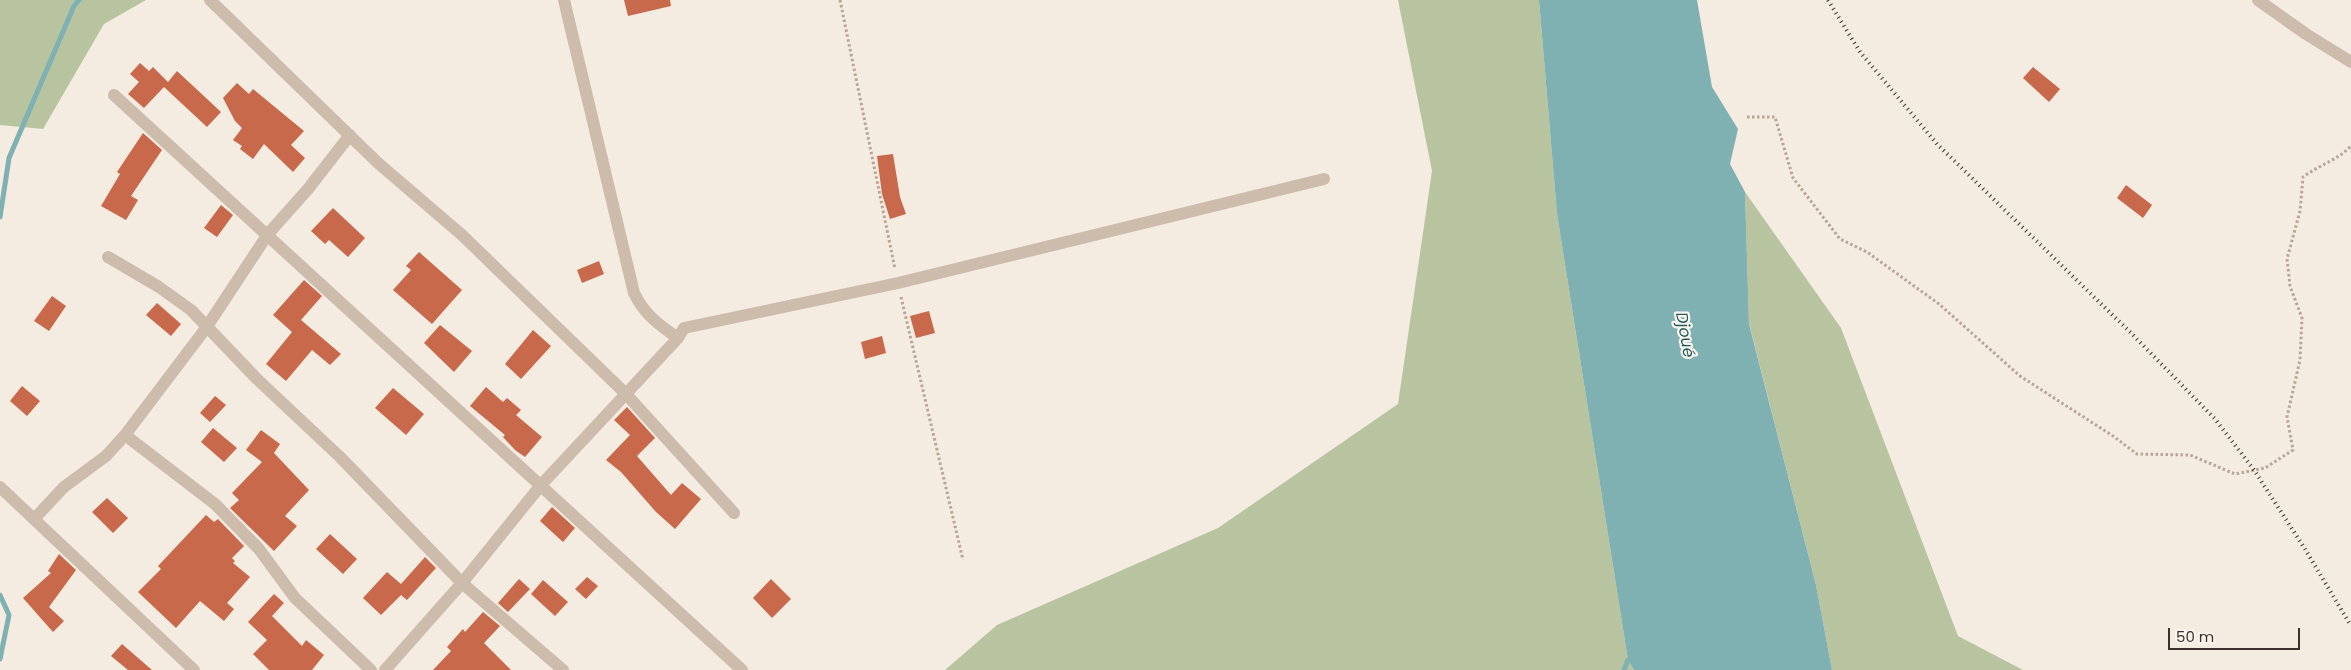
<!DOCTYPE html>
<meta charset="utf-8">
<style>
body{margin:0}
#map{position:relative;width:2351px;height:670px;overflow:hidden;background:#f4ebe1;font-family:Poppins,sans-serif}
canvas{display:block}
.scale{position:absolute;left:2168px;top:628px;width:132px;height:22px;box-sizing:border-box;border:2px solid #3b302b;border-top:0;padding-left:6px;font-size:15px;line-height:18px;white-space:nowrap;color:#3b302b;-webkit-text-stroke:4px #fbf5ee;paint-order:stroke}
</style>
<div id="map">
<canvas width="2351" height="670"></canvas>
<div class="scale">50 m</div>
</div>
<script>
const c = document.querySelector('canvas').getContext('2d');
c.lineJoin = 'round';
function fill(path, color) { c.fillStyle = color; c.fill(path, 'evenodd'); }
function strokePath(path, color, width, dash) { c.strokeStyle = color; c.lineWidth = width; c.lineCap = dash ? 'butt' : 'round'; c.setLineDash(dash || []); c.stroke(path); }
function label(font, color, halo, rows, align = 'center') {
  c.font = font + ' Poppins,sans-serif'; c.lineWidth = 4.5; c.setLineDash([]); c.textBaseline = 'middle'; c.strokeStyle = halo; c.fillStyle = color; for (const [text, x, y, turn = 0] of rows) {
    c.save(); c.translate(x, y); c.rotate((+turn || 0) * Math.PI / 180); c.textAlign = isNaN(turn) ? turn : align; if (halo) c.strokeText(text, 0, 0); c.fillText(text, 0, 0); c.restore();
  }
}
fill(new Path2D(`
 M0 0H146L104 24 43 129 0 125Z
 M1398 0H1539L1557 214 1628 660 1634 670H945L997 625 1218 528 1398 404 1432 171Z
 M1745 192 1841 328 1958 636 2023 670H1832L1816 585 1749 323Z`), '#b8c4a0');
fill(new Path2D(`
 M1539 0H1697L1712 87 1738 129 1730 164 1745 192 1749 324 1816 585 1832 670H1634L1628 660 1557 214Z`), '#7fb0b2');
strokePath(new Path2D(`
 M0 217 9 158 74 6 79 0
 M0 595 9 615 0 659
 M1624 670 1628 660 1634 659`), '#7fb0b2', 5);
fill(new Path2D(`
 M624 0H670L671 6 628 16Z
 M140 63 149 71 153 67 168 82 177 71 221 112 207 127 164 87 144 108 128 94 139 82 130 74Z
 M2033 67 2060 89 2049 102 2023 78Z
 M237 83 249 94 253 89 304 131 291 145 305 158 293 172 264 144 253 159 240 149 242 146 233 140 242 128 235 121 223 98Z
 M143 133 162 150 131 196 138 200 126 220 101 206 120 174 117 172Z
 M893 154 900 197 906 214 890 219 882 194 877 156Z
 M2126 185 2152 205 2143 218 2117 198Z
 M221 205 233 215 217 237 204 228Z
 M333 208 365 238 348 257 329 240 325 244 311 231Z
 M419 252 462 290 432 324 393 290 411 270 406 266Z
 M599 261 604 274 582 283 577 270Z
 M304 280 322 296 301 320 341 354 330 365 312 350 286 381 266 364 292 332 273 315Z
 M52 296 66 306 49 331 34 321Z
 M157 303 181 324 171 336 146 315Z
 M929 311 935 333 916 338 910 316Z
 M440 325 472 351 454 372 424 343Z
 M533 330 551 346 521 379 505 364Z
 M882 336 886 353 865 359 861 342Z
 M22 386 40 401 27 416 10 401Z
 M486 387 503 402 507 398 521 410 516 415 542 437 525 457 515 450 503 437 505 435 470 406Z
 M393 388 424 414 406 435 375 408Z
 M215 396 226 405 210 422 200 413Z
 M627 407 655 438 637 456 671 495 682 483 701 499 675 529 656 512 621 472 606 460 630 435 614 420Z
 M213 428 237 448 224 462 201 442Z
 M261 430 280 444 274 453 309 490 285 516 297 526 274 551 230 508 239 500 232 493 262 462 246 450Z
 M107 498 128 518 113 533 92 512Z
 M552 507 575 528 563 542 540 521Z
 M206 515 214 522 218 519 244 546 232 558 235 561 233 563 250 577 227 603 234 609 224 621 200 601 176 628 138 592 161 569 158 566Z
 M330 534 357 559 343 574 316 549Z
 M59 554 76 570 49 607 64 621 53 632 23 598 51 573 48 571Z
 M425 557 436 568 407 600 401 595 381 615 363 598 387 572 401 584Z
 M587 577 598 586 586 599 575 589Z
 M519 579 530 589 508 612 498 603Z
 M771 579 791 599 772 618 753 598Z
 M543 580 568 602 555 616 531 594Z
 M274 594 284 603 272 616 302 646 306 640 324 655 312 670H269L253 654 267 640 248 622Z
 M483 612 500 626 484 643 511 670H433L451 651 447 647 463 629 465 632Z
 M122 644 152 670H128L111 656Z`), '#c8694b');
strokePath(new Path2D(`
 M840 0 895 269
 M1747 117H1775L1793 178 1840 239 1867 252 1939 304 2020 376 2113 436 2137 454 2190 455 2235 474 2265 468 2293 450 2287 417 2300 360 2302 318 2290 286 2287 259 2300 211 2303 177C2319 165 2338 160 2351 146
 M901 297 963 560`), '#b9a596', 3, [2.5, 2.5]);
strokePath(new Path2D(`
 M210 0 378 163 462 235 625 393 734 513
 M564 0 634 293C644 314 659 325 678 338
 M2258 0 2306 34 2351 62
 M114 95 742 670
 M108 257 159 287 191 310 257 379 340 457 462 583 563 670
 M125 435 215 504 259 549 295 598 371 670
 M0 487 194 670
 M34 519 64 487 106 456 125 435 206 328 268 234 308 189 350 135
 M385 670 462 583 541 485 678 338 684 328 898 283 1324 179`), '#cdbbac', 12);
strokePath(new Path2D(`
 M1828 0 1860 52 1937 144 2132 334 2215 419 2254 470 2305 549 2351 626`), '#3b302b', 4, [1, 4]);
label('italic 16px', '#1f5a5e', '#fbf5ee', [
 ["Djoué",1684,335,80]
]);
</script>
